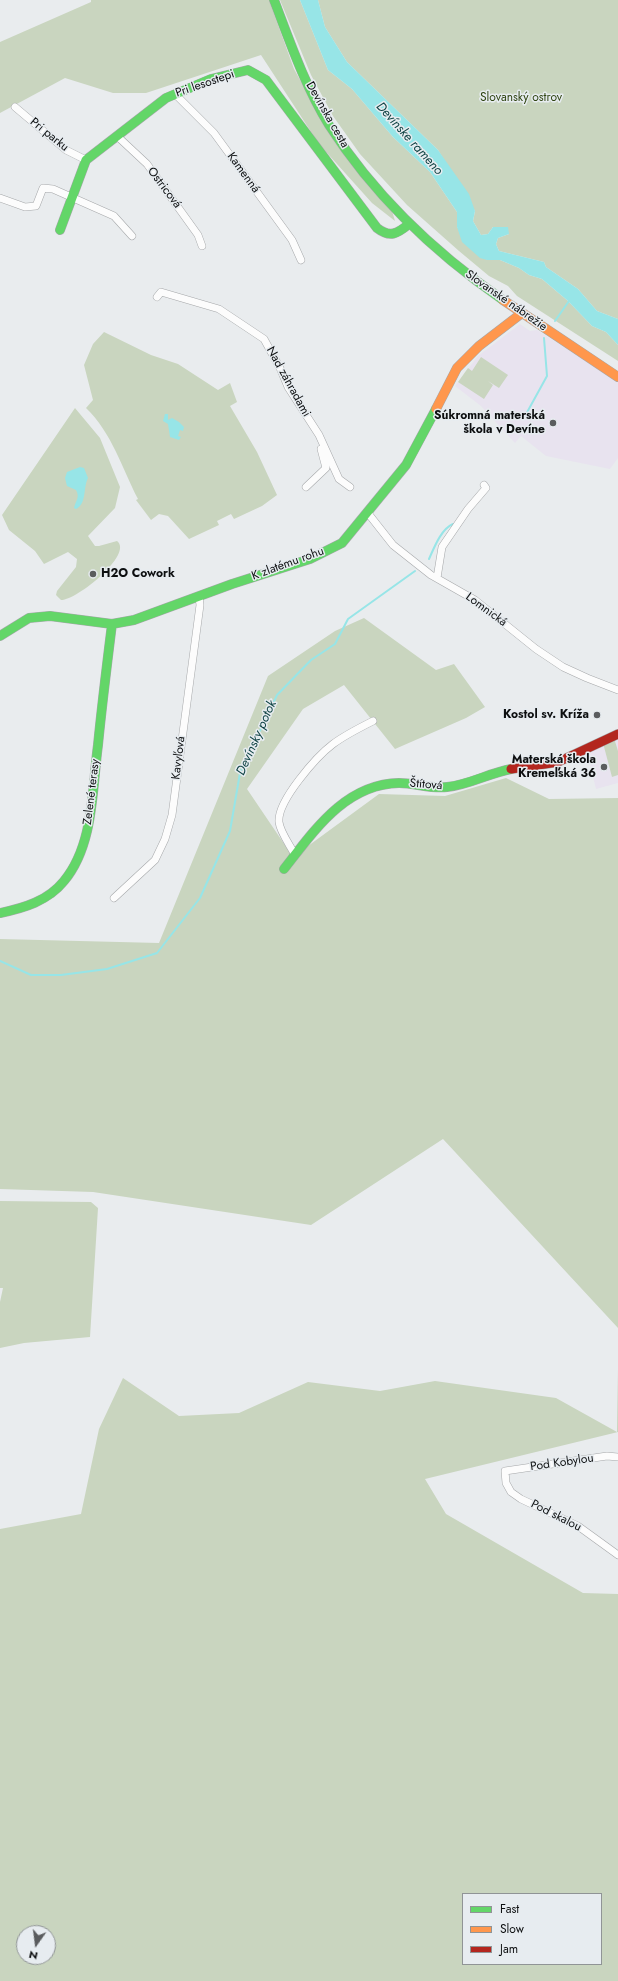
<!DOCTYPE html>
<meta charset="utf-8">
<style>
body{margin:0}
#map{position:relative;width:618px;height:1981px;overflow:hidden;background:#e9ecee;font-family:Jost,sans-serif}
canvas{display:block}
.legend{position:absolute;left:462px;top:1893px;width:140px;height:72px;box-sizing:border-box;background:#e7ecf0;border:1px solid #909496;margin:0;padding:5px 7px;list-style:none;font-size:12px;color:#0d0f10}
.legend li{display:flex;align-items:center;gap:8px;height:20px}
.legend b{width:20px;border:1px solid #909496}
.north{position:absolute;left:16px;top:1925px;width:40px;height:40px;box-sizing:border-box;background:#e7ecf0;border:1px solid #909496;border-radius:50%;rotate:194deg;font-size:11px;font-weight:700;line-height:16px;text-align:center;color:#0d0f10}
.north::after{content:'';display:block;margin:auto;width:14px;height:18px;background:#5a5c5e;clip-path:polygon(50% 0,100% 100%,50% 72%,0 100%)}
</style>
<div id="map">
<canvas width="618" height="1981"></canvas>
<ul class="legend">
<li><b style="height:5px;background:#63d668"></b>Fast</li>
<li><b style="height:5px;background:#ff974d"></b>Slow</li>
<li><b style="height:5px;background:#b3261e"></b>Jam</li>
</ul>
<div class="north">N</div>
</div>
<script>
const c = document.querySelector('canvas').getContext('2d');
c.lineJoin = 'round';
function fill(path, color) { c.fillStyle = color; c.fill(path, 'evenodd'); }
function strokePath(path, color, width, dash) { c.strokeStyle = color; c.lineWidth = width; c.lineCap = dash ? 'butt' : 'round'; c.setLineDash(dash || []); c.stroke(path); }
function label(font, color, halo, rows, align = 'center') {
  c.font = font + ' Jost,sans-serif'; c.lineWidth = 3; c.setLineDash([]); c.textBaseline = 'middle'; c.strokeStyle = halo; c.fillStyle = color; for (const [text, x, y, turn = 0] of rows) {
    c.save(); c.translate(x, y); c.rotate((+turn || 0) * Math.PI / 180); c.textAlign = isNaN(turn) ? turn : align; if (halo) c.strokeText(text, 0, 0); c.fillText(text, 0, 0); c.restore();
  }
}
fill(new Path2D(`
 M520 324 530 331 537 330 618 382V458L610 469 546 456 521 436 515 443 481 406 455 386 478 356Z
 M618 736V783L596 789 587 752Z`), '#e8e3ef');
fill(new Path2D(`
 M91 0H269L294 69 320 116 392 211 395 221 372 203 319 144 261 55 146 93H113L65 78 0 113V42L91 2Z
 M280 0H300L328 70 352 89 393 137 430 172 457 212V227L487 260H500L519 268 529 275 542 279 568 301 592 326 606 332 618 345V361L517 296 508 286 489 276 459 251 407 205 360 154 333 116 311 75Z
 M318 0H618V319L597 311 578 289 546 267 544 262 499 251 496 244 498 238 509 234 503 228 493 227 488 234 481 235 473 221 475 211 438 150 347 62 325 27Z
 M104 332 151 355 178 364 218 390 230 383 237 402 230 406 257 452 277 495 262 506 234 519 231 514 217 521 219 525 189 539 168 516 159 514 151 520 136 500 138 499C122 468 112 433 86 408L93 400 84 365 93 344Z
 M481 357 508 375 499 388 488 381 493 385 484 399 458 382 468 368 472 371Z
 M75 408 100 438 120 487 115 508 88 536 95 546H99L117 541C134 554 76 601 61 600L56 595 57 591 76 567 77 559 68 552 44 564 35 551 9 530 2 515Z
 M364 618 436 670 454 664 485 707 466 718 395 749 344 685 303 709 247 789 293 857 379 794 445 796 506 778 549 799 618 798V1328L443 1139 311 1225 93 1192 0 1189V939L159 943 268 676 335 631Z
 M614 738 618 751V775L612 777 603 743Z
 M0 1201 91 1202 98 1208 90 1337 24 1343 0 1348V1302L3 1288H0Z
 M618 1369V1432L425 1479 446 1514 583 1593 618 1594V1981H0V1529L81 1514 99 1429 123 1378 179 1416 239 1413 308 1382 380 1391 435 1381 556 1398 617 1432ZM463 1894H601V1964H463ZM24 1933H48V1957H24Z`), '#c9d5bf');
fill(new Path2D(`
 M300 0H318L325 27 347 62 438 150 469 194 475 211 473 221 481 235 488 234 493 227H508L509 234 498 238 496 244 499 251 544 262 546 267 578 289 597 311 618 319V345L606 332 592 326 568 301 542 279 529 275 519 268 500 260H487L480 258 462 242 457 227V212L430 172 393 137 352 89 328 70Z
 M165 414H168V420L172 418 179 422 184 427 183 431 180 430 178 436 181 437 179 440 170 437 168 424 163 421Z
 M80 467 84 468 88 478C83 487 87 504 76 509L74 508C76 500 80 497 76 490L67 486 65 478 67 472Z`), '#97e5e7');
strokePath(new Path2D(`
 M555 321 569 301
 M525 416 547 376 544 338
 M429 559C434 548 441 529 453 524
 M0 961 31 975H61L107 969 157 953 200 898 230 831 240 773 277 695 311 660 335 644 348 619 415 571`), '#97e5e7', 2);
const street = new Path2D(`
 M175 94 214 133 292 240 301 260
 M15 107 66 150 86 160
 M117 136 147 164 198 235 202 246
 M0 198 25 207 36 206 43 188 53 189 114 216 132 236
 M157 297 161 292 219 309 264 339 280 368 288 387 319 435 339 479 350 487
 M306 487 326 468 321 449
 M367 512 393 545 431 575 475 600 536 649 563 667 587 678 618 690
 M437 578 442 547 468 509 486 488 484 485
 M295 855C290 845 280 832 279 822 277 801 317 756 333 744 345 735 359 728 373 721
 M114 898 155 860 165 839 172 815 200 605 199 597
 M618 1457 607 1456 505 1471 506 1483 511 1492 521 1499 578 1526 618 1555`);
const fast = new Path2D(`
 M274 0C290 42 305 86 329 125 374 195 435 253 503 300
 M60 230 86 160 166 98 211 79 248 70 266 80 377 228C390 238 397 234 409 224
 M0 636 29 618 50 616 112 624 134 620 232 584 310 559 342 543 406 465 436 409
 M284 869C314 831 345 784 399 783 415 783 431 789 447 787 469 785 489 773 511 769
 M0 913C24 908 48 901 64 881 94 845 92 789 98 745 102 704 107 664 112 624`);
const slow = new Path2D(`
 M503 300 618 377
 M436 409 457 368 479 346 522 313`);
const jam = new Path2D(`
 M511 769 558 762 618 734`);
strokePath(street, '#a5a7a9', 8);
strokePath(fast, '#a5a7a9', 10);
strokePath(slow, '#a5a7a9', 10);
strokePath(jam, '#a5a7a9', 10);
strokePath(street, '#fcfcfc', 7);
strokePath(fast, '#63d668', 9);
strokePath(slow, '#ff974d', 9);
strokePath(jam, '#b3261e', 9);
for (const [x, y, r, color] of [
 [553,423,4,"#5a5c5e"],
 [93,574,4,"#5a5c5e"],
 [597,715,4,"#5a5c5e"],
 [604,767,4,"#5a5c5e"]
]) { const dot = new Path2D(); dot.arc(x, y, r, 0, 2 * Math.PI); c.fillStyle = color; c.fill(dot); strokePath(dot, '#e7ecf0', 1.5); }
label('12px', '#0d0f10', '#e7ecf0', [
 ["Pri lesostepi",205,84,-19],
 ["Devínska cesta",327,115,60],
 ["Pri parku",49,135,39],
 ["Kamenná",243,173,54],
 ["Ostricová",164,188,53],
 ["Slovanské nábrežie",506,301,35],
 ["Nad záhradami",288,382,61],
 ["K zlatému rohu",288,564,-20],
 ["Lomnická",486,610,36],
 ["Kavyľová",179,758,-83],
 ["Štítová",426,785,5],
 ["Zelené terasy",92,792,-83],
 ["Pod Kobylou",562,1463,-8],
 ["Pod skalou",556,1516,27]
]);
label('12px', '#2e4310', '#e7ecf0', [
 ["Slovanský ostrov",521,98]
]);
label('bold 12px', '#0d0f10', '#e7ecf0', [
 ["Súkromná materská",545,416],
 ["škola v Devíne",545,430],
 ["H2O Cowork",101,574,"left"],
 ["Kostol sv. Kríža",589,715],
 ["Materská škola",596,760],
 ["Kremeľská 36",596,774]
], 'right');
label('italic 13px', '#0f4344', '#e7ecf0', [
 ["Devínske rameno",409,139,48],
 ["Devínsky potok",257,738,-66]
]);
</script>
